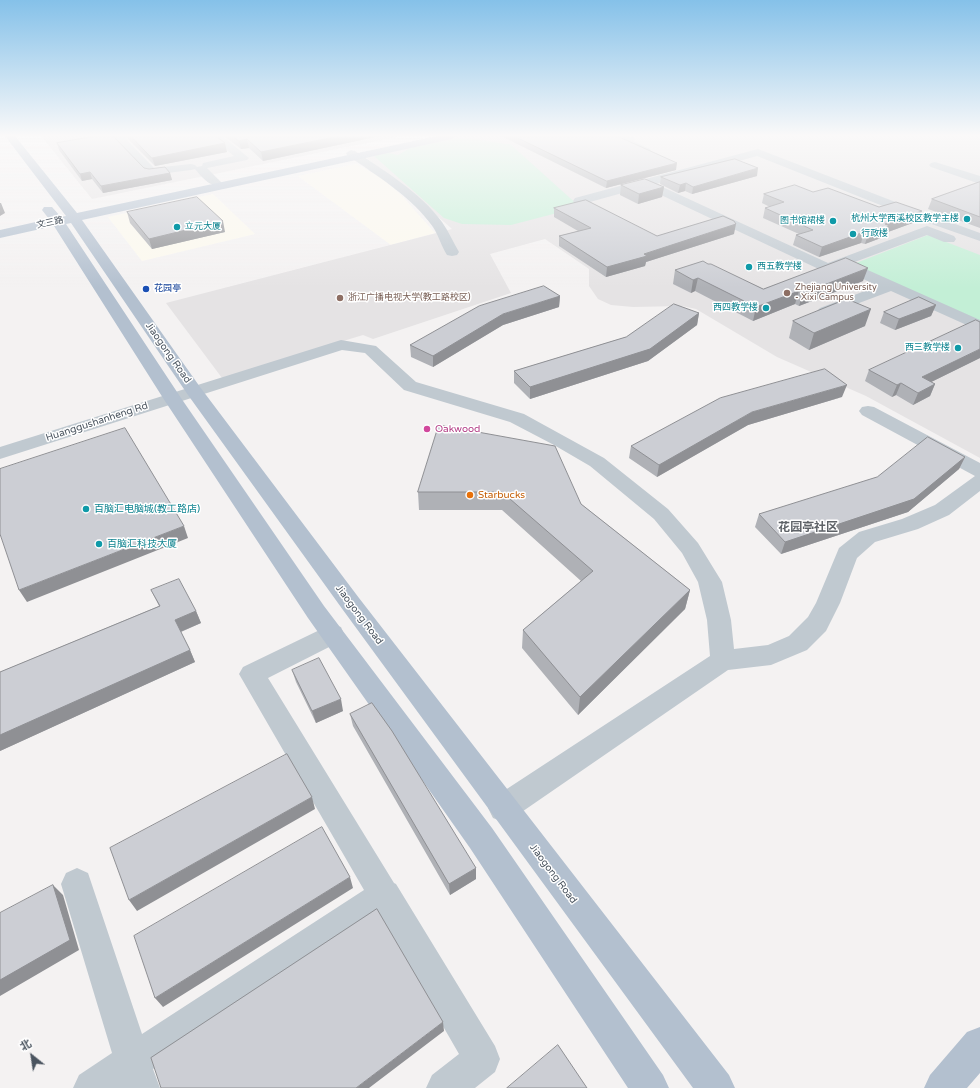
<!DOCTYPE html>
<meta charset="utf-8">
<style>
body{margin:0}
#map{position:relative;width:980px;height:1088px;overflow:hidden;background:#f4f2f2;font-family:"Varela Round","Noto Sans SC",sans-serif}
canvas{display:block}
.north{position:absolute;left:12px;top:1036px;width:40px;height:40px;-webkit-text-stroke:3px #fff;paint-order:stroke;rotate:330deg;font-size:11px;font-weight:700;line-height:16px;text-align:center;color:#4a545f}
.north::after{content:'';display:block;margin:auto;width:14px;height:18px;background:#4a545f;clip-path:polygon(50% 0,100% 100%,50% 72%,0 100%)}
</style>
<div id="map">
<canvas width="980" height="1088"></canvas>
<div class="north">北</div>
</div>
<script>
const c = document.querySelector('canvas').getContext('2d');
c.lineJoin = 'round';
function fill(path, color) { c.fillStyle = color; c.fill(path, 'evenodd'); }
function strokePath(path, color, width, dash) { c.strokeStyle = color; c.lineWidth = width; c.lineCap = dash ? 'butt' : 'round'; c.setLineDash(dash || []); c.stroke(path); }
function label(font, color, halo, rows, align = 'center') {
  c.font = font + ' "Varela Round","Noto Sans SC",sans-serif'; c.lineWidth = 3; c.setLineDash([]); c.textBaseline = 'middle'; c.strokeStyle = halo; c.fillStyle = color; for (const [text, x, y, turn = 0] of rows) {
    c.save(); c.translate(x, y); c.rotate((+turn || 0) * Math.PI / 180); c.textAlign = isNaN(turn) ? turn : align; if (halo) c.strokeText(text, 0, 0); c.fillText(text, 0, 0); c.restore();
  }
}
fill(new Path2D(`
 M356 164 382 178 402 196 435 233 391 245 298 176Z
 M213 194 255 234 142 261 108 217Z`), '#fcf9ee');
fill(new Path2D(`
 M41 136H401L92 199Z
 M455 136H980V458L866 396 777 357 696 309 682 306 633 307 611 305 598 299 589 286V269L545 239 490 254 511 293 373 339 363 335 222 378 166 303 452 229 396 180 362 155Z`), '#e5e3e4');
fill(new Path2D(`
 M454 139C465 139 476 139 487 141 496 142 502 144 510 144L580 207 511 225 462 224 444 218 374 156 388 153 398 155 410 148Z
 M928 235 980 255V322L851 265Z`), '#c3efd6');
fill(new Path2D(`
 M113 136H129L126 139 154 168 191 164 195 165 197 167 195 169 191 170 151 175 147 174 114 139Z
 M210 136H222L249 158 247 160 207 168 222 183 220 185C210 188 201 176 195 169L197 167 202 166 203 163 234 156Z
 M617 136 634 137 635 139 633 141 650 149 651 151 650 153H642L619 143 618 141 620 139Z
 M758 149 911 208 980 233V241L903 214 757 156 656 184 828 263 927 226 954 236 956 239 954 242H944L927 235 852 263 980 320V331L891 291 830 314 825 316 820 314 817 311 820 308 878 286 840 268 828 272 823 271 644 187 579 205 575 204 573 201 575 198Z
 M351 150 355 151C386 172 420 192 442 222 449 232 453 242 459 252L457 255 452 256 447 255C441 246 439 236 433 227 412 197 377 176 347 155L346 153Z
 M935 162 980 176V184L931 167 929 165 931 163Z
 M341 340 376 346 416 382 524 414 604 458 668 509 698 543 722 582 731 620 734 649 768 645 789 636 808 617 816 603 839 548 859 532 902 519 935 505 975 476 862 415 859 411 862 407 868 406 874 407 980 463V491L949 515 918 529 875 542 857 558 840 603 826 631 807 650 771 665 728 670 513 818 503 822 493 818 488 808 493 798 710 656 707 620 698 582 682 553 654 519 590 466 554 445 510 422 404 390 365 353 342 350 0 459V447Z
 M332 624 341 627 344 634 341 641 268 678 394 883 396 884 495 1046 500 1059 495 1072 475 1088H426L432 1075 459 1054 380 917 153 1069 160 1088H73L79 1075 112 1053 61 884 66 873 77 868 88 873 142 1034 364 890 239 674 243 667Z`), '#c0c9d0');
fill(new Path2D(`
 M5 136H15L77 213 437 136H457L452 139 82 220 200 387 359 598 729 1075 735 1088H693L343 610 188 395 71 223 66 224 181 398 324 606 492 828 663 1075 669 1088H628L470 848 308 618 163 398 54 226 0 238V230L49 219 42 210 44 207H52L61 217 66 216Z
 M980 1027V1073L967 1088H924L930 1075 967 1032Z`), '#b3c0cf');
fill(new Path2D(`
 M127 136H216L227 152 155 166 128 139Z
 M224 136H380L263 161 249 148 241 149Z
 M501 136H617L676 170 606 188Z
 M57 143 149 169 170 173 172 180 103 193 92 179 82 181 59 150Z
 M757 176 692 194 685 191 678 193 660 184 661 177Z
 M980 182V228L928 209 932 199Z
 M621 185 664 187 662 197 638 204 620 195Z
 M813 192 879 207 918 221 888 232 886 236 865 244 861 243 819 257 793 245 796 235 799 234 763 218 765 208 770 207 762 203 764 194Z
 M554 208 657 236 734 234 646 262 645 266 606 277 559 246V236L578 231 554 217Z
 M127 212 225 232 152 249 130 223Z
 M708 264 763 289 863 281 799 306 795 304 753 321 695 291 691 293 673 284 675 270Z
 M560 296 559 307 503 325 433 367 411 357 410 345Z
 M936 305 931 316 895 330 880 323 884 312Z
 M699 313 697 325 648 361 530 399 514 383V371L626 337Z
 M793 321 865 326 809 350 789 338Z
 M980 358 931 382 935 384 930 396 913 405 896 395 892 397 865 381 869 370Z
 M842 397 748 425 657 477 629 458 631 446Z
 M439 425 581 504 690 590 685 609 578 715 522 648 523 630 581 581 502 510H419L418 492Z
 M965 457 959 469 908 512 781 554 755 527 759 514Z
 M151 590 196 611 201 623 181 632 190 650 195 662 0 751V672L159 606Z
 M292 670 343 711 316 723 296 682Z
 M350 714 476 879 450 895 353 726Z`), '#afb1b6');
fill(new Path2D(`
 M339 136H380L263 161 261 152Z
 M247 139 249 148 241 149 239 141Z
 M225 143 227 152 155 166 152 158Z
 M677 163 676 170 606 188 607 181Z
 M758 168 757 176 692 194 693 187Z
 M90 172 92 179 82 181 80 174Z
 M170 173 172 180 103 193 101 186Z
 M686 183 685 191 678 193 680 185Z
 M664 187 662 197 638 204 639 194Z
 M0 203H1L5 213 0 216Z
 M922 211 918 221 888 232 886 236 865 244 868 234 885 224Z
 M223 221 225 232 152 249 149 239Z
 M736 224 734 234 646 262 645 266 606 277 607 267 644 254Z
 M864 232 861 243 819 257 822 247Z
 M868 268 863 281 799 306 803 293Z
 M698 278 695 291 691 293 693 280Z
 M799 291 795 304 753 321 756 307Z
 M560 296 559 307 503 325 433 367V356L503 314Z
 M936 305 931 316 895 330 899 319Z
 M871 309 865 326 809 350 814 333Z
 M699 313 697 325 648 361 530 399V387Z
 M980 349V358L917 389 922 377Z
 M901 383 896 395 892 397 897 385Z
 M935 384 930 396 913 405 918 393Z
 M847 385 842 397 748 425 657 477 659 465 752 412Z
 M965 457 959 469 908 512 781 554 785 542Z
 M184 526 188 538 27 602 19 590Z
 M690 590 685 609 578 715 580 697Z
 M196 611 201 623 180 632 175 620Z
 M190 650 195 662 0 751V735Z
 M341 699 343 711 316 723 312 711Z
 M312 797 315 809 137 911 129 900Z
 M476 868V879L450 895 449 884Z
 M350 877 353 888 163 1007 155 998Z
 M53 885 63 895 79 950 0 996V980Z
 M443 1022 444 1031 369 1088H356Z`), '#8f9094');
const building = new Path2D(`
 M97 136H113L144 168 149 169 165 167 170 173 101 186 90 172 80 174 57 143Z
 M131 136H216L225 143 152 158Z
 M233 136H339L261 152 247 139 239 141Z
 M514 136H617L677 163 607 181Z
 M735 159 758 168 693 187 686 183 680 185 661 177Z
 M645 179 664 187 639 194 621 185Z
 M980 182V217L932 199Z
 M795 185 813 192 828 188 879 207 896 202 922 211 885 224 890 226 868 234 864 232 822 247 796 235 813 230 765 208 784 202 764 194Z
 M197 197 223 221 149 239 127 212Z
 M586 200 657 236 723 216 734 221 736 224 644 254 647 256 607 267 559 236 591 228 554 208Z
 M846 258 868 268 803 293 799 291 756 307 698 278 693 280 675 270 703 261 708 264H711L763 289Z
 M544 286 560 296 503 314 433 356 410 345 479 306Z
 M919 297 936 305 899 319 884 312Z
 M847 299 871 309 814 333 793 321Z
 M674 304 699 313 650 349 530 387 514 371 626 337Z
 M976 320 980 322V349L922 377 935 384 918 393 901 383 897 385 869 370Z
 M825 369 847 385 752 412 659 465 631 446 720 398Z
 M439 425 555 446 581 504 690 590 580 697 523 630 593 571 502 492H418Z
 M125 428 184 526 19 590 0 534V469Z
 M928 437 965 457 914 499 785 542 759 514 877 477Z
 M179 579 196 611 175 620 190 650 0 735V672L160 606 151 590Z
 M319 658 341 699 312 711 292 670Z
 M372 703 392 731 476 868 449 884 350 714Z
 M287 754 312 797 129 900 110 848Z
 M322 827 350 877 155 998 134 936Z
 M53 885 70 940 0 980V913Z
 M377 909 443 1022 356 1088H161L151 1058Z
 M558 1045 587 1088H507Z`);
fill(building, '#ccced4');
strokePath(building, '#8f9094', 1);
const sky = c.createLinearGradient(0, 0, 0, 288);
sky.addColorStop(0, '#85c1e9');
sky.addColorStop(0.47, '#faf9f9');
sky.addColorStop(1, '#faf9f900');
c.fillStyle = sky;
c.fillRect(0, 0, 980, 288);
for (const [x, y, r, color] of [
 [967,219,4,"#0f9aa8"],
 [833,221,4,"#0f9aa8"],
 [177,227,4,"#0f9aa8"],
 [853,234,4,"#0f9aa8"],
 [749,267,4,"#0f9aa8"],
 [146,289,4,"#1a4fb4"],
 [787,293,4,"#8d6e63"],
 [340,298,4,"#8d6e63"],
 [766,308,4,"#0f9aa8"],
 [958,348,4,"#0f9aa8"],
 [427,429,4,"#d1479c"],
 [470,495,4,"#e8710a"],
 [86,509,4,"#0f9aa8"],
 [99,544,4,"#0f9aa8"]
]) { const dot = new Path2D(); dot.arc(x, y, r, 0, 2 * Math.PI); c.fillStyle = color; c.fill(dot); strokePath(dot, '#fff', 1.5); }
label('9px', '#0d838f', '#fff', [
 ["杭州大学西溪校区教学主楼",959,219],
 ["图书馆裙楼",825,221],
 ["立元大厦",185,227,"left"],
 ["行政楼",861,234,"left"],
 ["西五教学楼",757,267,"left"],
 ["西四教学楼",758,308],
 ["西三教学楼",950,348]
], 'right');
label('9px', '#4a545f', '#fff', [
 ["文三路",50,223,-12]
]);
label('9px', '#785e54', '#fff', [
 ["Zhejiang University",795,288],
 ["- Xixi Campus",795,298],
 ["浙江广播电视大学(教工路校区)",348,298]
], 'left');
label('9px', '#164399', '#fff', [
 ["花园亭",154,289]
], 'left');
label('10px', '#4a545f', '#fff', [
 ["Jiaogong Road",168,353,55],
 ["Huanggushanheng Rd",97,422,-18],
 ["Jiaogong Road",359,615,53],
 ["Jiaogong Road",553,874,53]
]);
label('10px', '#b23c85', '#fff', [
 ["Oakwood",435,429]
], 'left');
label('10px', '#c56008', '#fff', [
 ["Starbucks",478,495]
], 'left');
label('10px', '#0d838f', '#fff', [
 ["百脑汇电脑城(教工路店)",94,509],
 ["百脑汇科技大厦",107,544]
], 'left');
label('bold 12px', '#5e6267', '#fff', [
 ["花园亭社区",808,528]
]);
</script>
